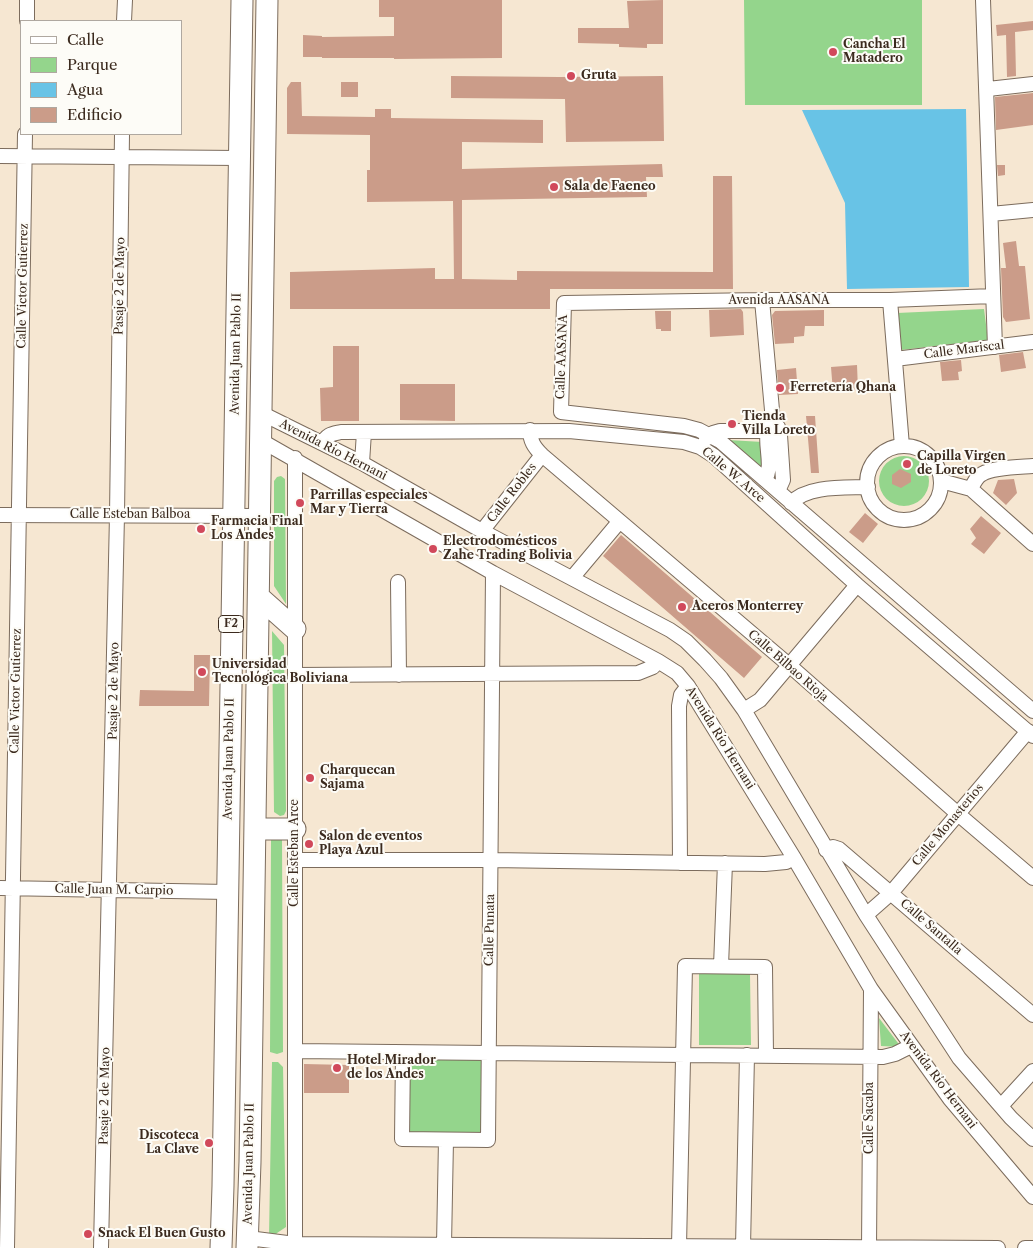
<!DOCTYPE html>
<meta charset="utf-8">
<style>
body{margin:0}
#map{position:relative;width:1033px;height:1248px;overflow:hidden;background:#f6e7d2;font-family:"Libre Caslon Text",serif}
canvas{display:block}
.legend{position:absolute;left:20px;top:20px;width:162px;height:115px;box-sizing:border-box;background:#fdfcf7;border:1px solid #afa8a0;margin:0;padding:6px 9px;list-style:none;font-size:15px;color:#3b2a1e}
.legend li{display:flex;align-items:center;gap:10px;height:25px}
.legend b{width:25px;border:1px solid #afa8a0}
</style>
<div id="map">
<canvas width="1033" height="1248"></canvas>
<ul class="legend">
<li><b style="height:6px;background:#fff"></b>Calle</li>
<li><b style="height:14px;background:#94d58c"></b>Parque</li>
<li><b style="height:14px;background:#68c3e6"></b>Agua</li>
<li><b style="height:14px;background:#cb9c89"></b>Edificio</li>
</ul>
</div>
<script>
const c = document.querySelector('canvas').getContext('2d');
c.lineJoin = 'round';
function fill(path, color) { c.fillStyle = color; c.fill(path, 'evenodd'); }
function strokePath(path, color, width, dash) { c.strokeStyle = color; c.lineWidth = width; c.lineCap = dash ? 'butt' : 'round'; c.setLineDash(dash || []); c.stroke(path); }
function label(font, color, halo, rows, align = 'center') {
  c.font = font + ' "Libre Caslon Text",serif'; c.lineWidth = 4; c.setLineDash([]); c.textBaseline = 'middle'; c.strokeStyle = halo; c.fillStyle = color; for (const [text, x, y, turn = 0] of rows) {
    c.save(); c.translate(x, y); c.rotate((+turn || 0) * Math.PI / 180); c.textAlign = isNaN(turn) ? turn : align; if (halo) c.strokeText(text, 0, 0); c.fillText(text, 0, 0); c.restore();
  }
}
fill(new Path2D(`
 M744 0H922V105H745Z
 M984 309 988 340 901 350 897 313Z
 M728 440 763 442 766 471Z
 M879 481a25 25 0 1 1 50 0a25 25 0 1 1-50 0Z
 M281 476 285 479 286 604 274 586V481L277 477Z
 M272 631 284 645 286 811 284 815 280 816 274 812Z
 M273 837 282 839 283 1052 277 1054 270 1052 271 840Z
 M699 974H750L751 1045H699Z
 M879 1018 901 1047 881 1046Z
 M408 1057H487L486 1135H407Z
 M272 1062H278L283 1067 286 1227 277 1233 273 1238 269 1237Z`), '#94d58c');
fill(new Path2D(`
 M966 109 969 287 847 289 845 203 802 110Z`), '#68c3e6');
fill(new Path2D(`
 M379 0H502V58L394 59V58H322V57H303V35L322 36V37L394 36V17H379Z
 M663 0V44H647V48L619 47V44L578 43V28H629L627 1Z
 M1033 21V30L1015 32 1016 76 1007 77 1006 35 997 36 996 25Z
 M451 76 559 77 663 76 664 141 566 142 565 99 451 98Z
 M291 82H301L302 116 375 117V109H391V118L543 120V143L462 142V169L662 164 663 177H646L647 197 462 200V279L517 280V271L713 272V176H732L733 289H550V309H290V272L435 268V279H454L453 201 367 202V170H370V135L287 134V88Z
 M341 82H358V97H341Z
 M1033 93V125L996 130 995 97Z
 M997 165H1005V175L998 176Z
 M1016 241 1019 266H1025L1030 319 1006 322 1003 317 1001 268H1006L1003 243Z
 M741 309 743 312 744 335 710 337 709 310Z
 M824 310V326H805L804 336 794 337V343L775 344 772 315 775 311Z
 M655 311H671V331H661V329H656Z
 M333 346H359V421H321L320 388 333 387Z
 M1023 352 1026 368 1001 372 999 355Z
 M961 360 962 371 958 372 959 380 942 381 940 362Z
 M857 365 858 390 833 392 831 367Z
 M796 368 798 394 779 395 777 370Z
 M400 384H455V421L400 420Z
 M806 416H815L819 473H811Z
 M900 469 911 474V482L901 488 892 484V475Z
 M1014 479 1017 493 1006 505 993 493 998 480Z
 M865 513 878 524 863 543 849 532Z
 M981 516 1001 533 984 554 971 544 976 538 970 529Z
 M621 535 762 657 744 678 603 556Z
 M194 655H210L209 706H139L140 690 194 691Z
 M304 1064 349 1065V1093H304Z`), '#cb9c89');
const minor = new Path2D(`
 M983 0 995 347
 M27 21V0
 M124 21 125 0
 M988 89 1033 84
 M0 156 239 158
 M991 214 1033 210
 M993 296 890 300H762L564 303 561 412 684 426 699 430 720 441 1033 711
 M762 300 773 421 778 427 780 435 783 480 778 491
 M890 300 902 446
 M895 359 1033 342
 M261 413 362 463 482 531 670 630 686 641 705 660 721 678 744 710 866 915 959 1058 1011 1118 1033 1139
 M530 430C530 441 534 447 542 455L789 665 958 814 1033 878
 M706 439 713 433 720 431H767
 M260 440 493 573 658 661 677 673 688 686 794 858 871 989 950 1099 1033 1197
 M323 443C327 434 332 434 341 432L569 431 684 442 700 447 714 456 857 585 1033 736
 M867 483a37 37 0 1 1 74 0a37 37 0 1 1-74 0Z
 M295 458V1248
 M362 463 364 432
 M765 480C775 462 761 441 771 424
 M941 481 971 489 1033 544
 M971 489C974 483 976 477 982 474 993 467 1020 467 1033 466
 M791 503C808 485 845 488 868 487
 M0 515 259 516
 M482 531 542 455
 M572 578 619 522
 M398 582 399 675
 M295 675 638 673 653 667 658 661
 M744 710 760 700 857 585
 M826 850 833 847 839 849 1033 1015
 M295 860H491L765 864 786 862 794 858
 M680 863 679 706 681 695 688 686
 M0 888 228 892
 M866 915 891 893 1028 731
 M721 966 725 863
 M295 1051 883 1057 895 1054 911 1046
 M403 1053 402 1139 488 1140 493 573
 M1001 1106 1033 1071
 M248 1238 295 1244 998 1248
 M444 1245 446 1140
 M679 1246 685 966 765 967 766 1055
 M743 1247 747 1055
 M7 1248 25 134
 M101 1248 117 515 122 134
 M869 1248 871 989
 M1025 1248H1033`);
const highway = new Path2D(`
 M259 597 295 629
 M255 829H295
 M221 1248 223 1186 242 0
 M247 1248 250 1162 267 0`);
strokePath(minor, '#7c6c5d', 16);
strokePath(highway, '#7c6c5d', 23);
strokePath(minor, '#fff', 14);
strokePath(highway, '#fff', 21);
for (const [x, y, r, color] of [
 [833,52,5,"#d1495b"],
 [571,76,5,"#d1495b"],
 [554,187,5,"#d1495b"],
 [780,388,5,"#d1495b"],
 [732,424,5,"#d1495b"],
 [907,464,5,"#d1495b"],
 [300,503,5,"#d1495b"],
 [201,529,5,"#d1495b"],
 [433,549,5,"#d1495b"],
 [682,607,5,"#d1495b"],
 [202,672,5,"#d1495b"],
 [310,778,5,"#d1495b"],
 [309,844,5,"#d1495b"],
 [337,1068,5,"#d1495b"],
 [209,1143,5,"#d1495b"],
 [88,1234,5,"#d1495b"]
]) { const dot = new Path2D(); dot.arc(x, y, r, 0, 2 * Math.PI); c.fillStyle = color; c.fill(dot); strokePath(dot, '#fdfcf7', 2); }
for (const [x, y, w] of [
 [231,624,25]
]) { const box = new Path2D(); box.roundRect(x - w / 2, y - 8.5, w, 17, 4); c.fillStyle = '#fdfcf7'; c.fill(box); strokePath(box, '#3b2a1e', 1); }
label('bold 11px', '#3b2a1e', null, [
 ["F2",231,624]
]);
label('bold 12px', '#3b2a1e', '#fdfcf7', [
 ["Cancha El",843,45],
 ["Matadero",843,59],
 ["Gruta",581,76],
 ["Sala de Faeneo",564,187],
 ["Ferretería Qhana",790,388],
 ["Tienda",742,417],
 ["Villa Loreto",742,431],
 ["Capilla Virgen",917,457],
 ["de Loreto",917,471],
 ["Parrillas especiales",310,496],
 ["Mar y Tierra",310,510],
 ["Farmacia Final",211,522],
 ["Los Andes",211,536],
 ["Electrodomésticos",443,542],
 ["Zahe Trading Bolivia",443,556],
 ["Aceros Monterrey",692,607],
 ["Universidad",212,665],
 ["Tecnológica Boliviana",212,679],
 ["Charquecan",320,771],
 ["Sajama",320,785],
 ["Salon de eventos",319,837],
 ["Playa Azul",319,851],
 ["Hotel Mirador",347,1061],
 ["de los Andes",347,1075],
 ["Discoteca",199,1136,"right"],
 ["La Clave",199,1150,"right"],
 ["Snack El Buen Gusto",98,1234]
], 'left');
label('12px', '#3b2a1e', '#fdfcf7', [
 ["Calle Victor Gutierrez",23,286,-89],
 ["Pasaje 2 de Mayo",120,286,-89],
 ["Avenida AASANA",779,301],
 ["Calle Mariscal",964,350,-7],
 ["Avenida Juan Pablo II",236,354,-89],
 ["Calle AASANA",562,357,-88],
 ["Avenida Río Hernani",333,450,27],
 ["Calle W. Arce",733,475,40],
 ["Calle Robles",512,493,-52],
 ["Calle Esteban Balboa",130,515],
 ["Calle Bilbao Rioja",788,666,41],
 ["Calle Victor Gutierrez",16,691,-89],
 ["Pasaje 2 de Mayo",114,691,-89],
 ["Avenida Río Hernani",720,738,58],
 ["Avenida Juan Pablo II",229,759,-89],
 ["Calle Monasterios",948,825,-50],
 ["Calle Esteban Arce",295,853,-90],
 ["Calle Juan M. Carpio",114,890,1],
 ["Calle Santalla",931,927,41],
 ["Calle Punata",490,930,-89],
 ["Avenida Río Hernani",938,1080,53],
 ["Pasaje 2 de Mayo",105,1096,-89],
 ["Calle Sacaba",870,1118,-90],
 ["Avenida Juan Pablo II",249,1164,-89]
]);
</script>
